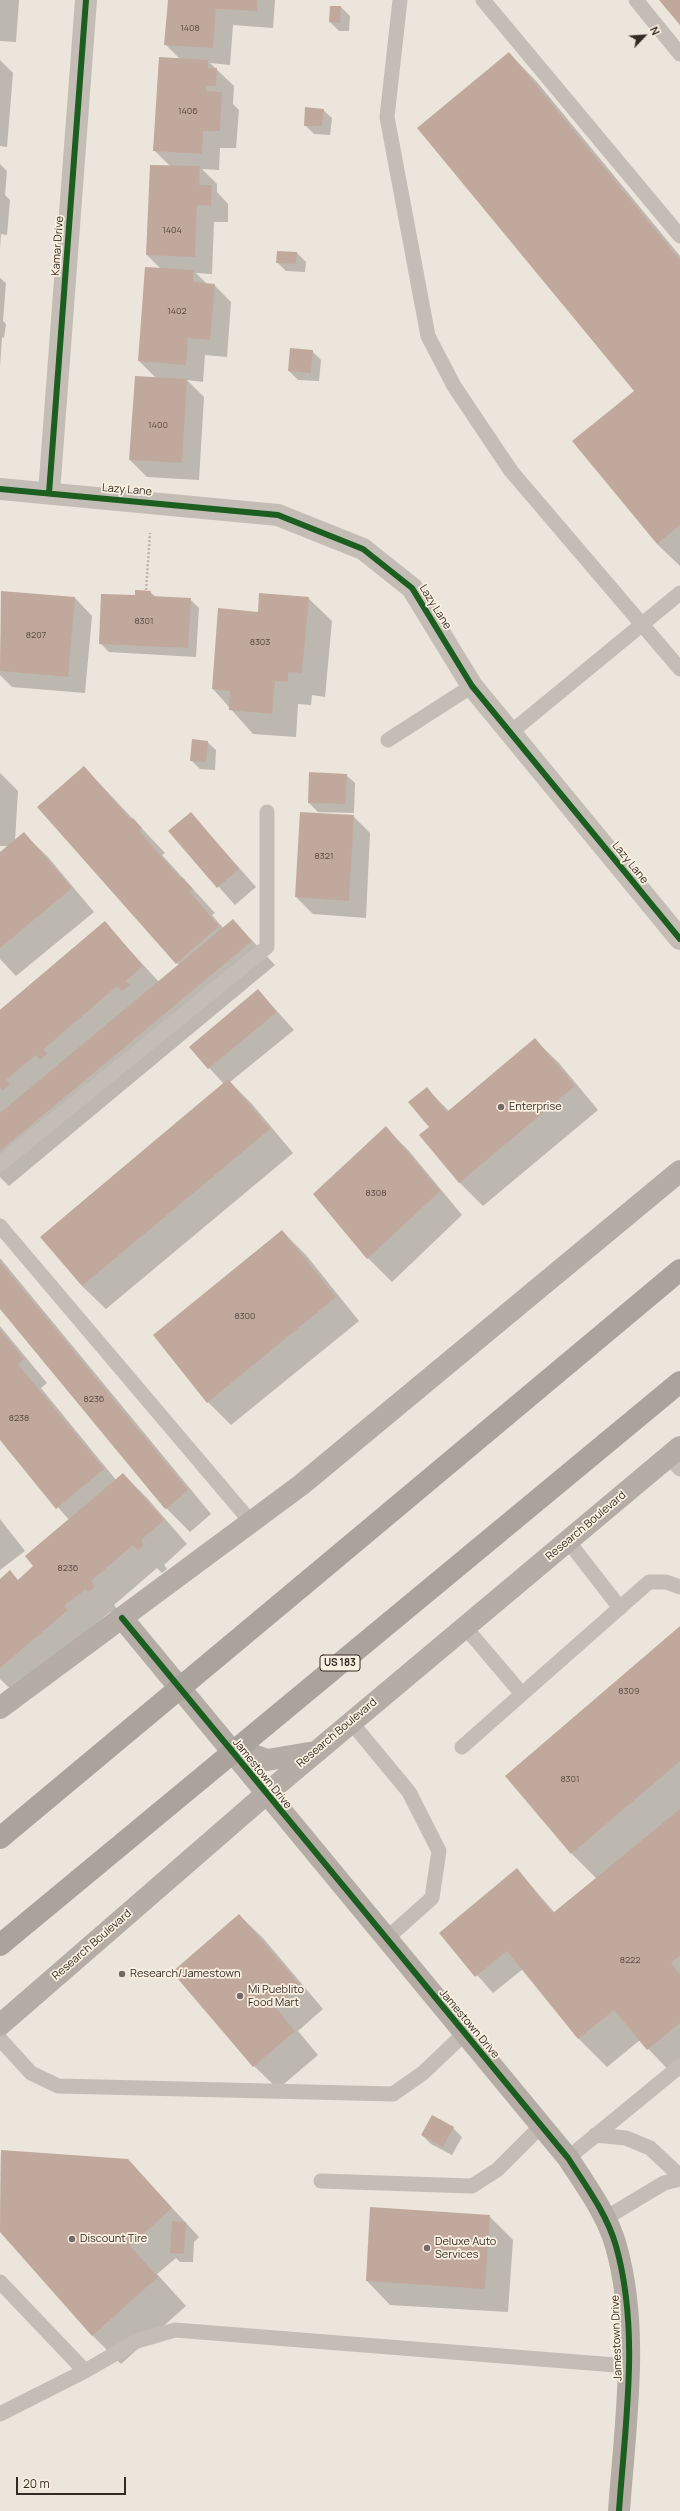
<!DOCTYPE html>
<style>
body{margin:0}
#map{position:relative;width:680px;height:2511px;overflow:hidden;background:#ece5db;font-family:Manrope,sans-serif}
canvas{display:block}
.north{position:absolute;left:624px;top:16px;width:40px;height:40px;-webkit-text-stroke:3px #faf0e1;paint-order:stroke;rotate:65deg;font-size:11px;font-weight:700;line-height:16px;text-align:center;color:#342a24}
.north::after{content:'';display:block;margin:auto;width:14px;height:18px;background:#342a24;clip-path:polygon(50% 0,100% 100%,50% 72%,0 100%)}
.scale{position:absolute;left:16px;top:2477px;width:110px;height:18px;box-sizing:border-box;border:2px solid #342a24;border-top:0;padding-left:5px;font-size:12px;line-height:14px;white-space:nowrap;color:#342a24;-webkit-text-stroke:3px #faf0e1;paint-order:stroke}
</style>
<div id="map">
<canvas width="680" height="2511"></canvas>
<div class="north">N</div>
<div class="scale">20 m</div>
</div>
<script>
const c = document.querySelector('canvas').getContext('2d');
c.lineJoin = 'round';
function fill(path, color) { c.fillStyle = color; c.fill(path, 'evenodd'); }
function strokePath(path, color, width, dash) { c.strokeStyle = color; c.lineWidth = width; c.lineCap = dash ? 'butt' : 'round'; c.setLineDash(dash || []); c.stroke(path); }
function label(font, color, halo, rows, align = 'center') {
  c.font = font + ' Manrope,sans-serif'; c.lineWidth = 3.5; c.setLineDash([]); c.textBaseline = 'middle'; c.strokeStyle = halo; c.fillStyle = color; for (const [text, x, y, turn = 0] of rows) {
    c.save(); c.translate(x, y); c.rotate((+turn || 0) * Math.PI / 180); c.textAlign = isNaN(turn) ? turn : align; if (halo) c.strokeText(text, 0, 0); c.fillText(text, 0, 0); c.restore();
  }
}
fill(new Path2D(`
 M0 0H19L16 42 0 41Z
 M169 0H275L273 28 233 25 230 65 210 63 234 86 233 104 239 110 236 148H220L219 170 202 169 217 184V192L228 204V222H214L212 274 196 273 207 284 214 285 231 302 227 357 205 355 203 382 187 380 204 397 199 480 147 477 130 460 156 378 139 361 161 269 147 255 170 166 154 150 180 59 166 45Z
 M341 7 350 16 349 31H339L330 22Z
 M509 53 537 82 680 256V566L657 544 635 391Z
 M0 60 13 73 7 147 0 146Z
 M323 110 332 118 330 135 314 134 305 125Z
 M0 164 7 171 5 195 10 200 7 235 1 234 0 249Z
 M297 253 306 262 305 272 286 271 277 262Z
 M0 278 6 283 3 321 6 324 4 338 2 337 0 367Z
 M312 351 321 360 319 381 298 380 289 371Z
 M2 592 75 598 92 616 85 693 12 687 0 675Z
 M150 592 156 597 190 599 199 608 196 657 109 652 100 643 136 596Z
 M308 598 332 621 325 697 312 695 311 705 298 704 296 737 253 734 213 689 258 613Z
 M207 742 216 750 215 770 200 769 191 760Z
 M84 767 165 853 162 855 215 913 212 915 223 928 233 920 275 965 9 1186 0 1177V1010L104 922 159 982 179 965 39 807Z
 M0 773 18 791 15 841 24 834 48 857 94 912 16 976 0 959V854L9 846H0Z
 M346 775 355 783 354 813 318 812 309 803Z
 M191 813 256 887 235 905 169 831Z
 M353 816 370 833 366 918 313 914 296 897Z
 M258 990 294 1030 230 1082 252 1104 293 1153 106 1309 82 1286 224 1084 191 1048Z
 M535 1040 559 1063 598 1110 483 1206 459 1182 431 1127 427 1089 450 1112Z
 M386 1128 409 1151 462 1215 392 1282 368 1258 314 1194Z
 M282 1231 306 1255 359 1321 231 1425 208 1402Z
 M0 1258 211 1514 190 1532 166 1508 0 1307Z
 M0 1326 47 1383 41 1388 116 1480 123 1474 147 1498 187 1544 164 1565 167 1569 162 1573 157 1568 114 1605 118 1610 113 1615 110 1612 87 1631 18 1696 0 1679V1580H18L35 1566 69 1520 0 1439Z
 M0 1519 25 1551 0 1570Z
 M680 1627V2074L676 2078 640 2040 607 2067 579 2039 523 1969 493 1993 440 1933 517 1870 555 1913 597 1879 572 1854Z
 M239 1915 263 1938 323 2009 298 2031 318 2055 278 2089 254 2066Z
 M453 2128 462 2137 452 2155 431 2144 422 2135Z
 M1 2151 128 2160 199 2237 194 2242 193 2262H180L176 2258 157 2274 186 2306 121 2364 93 2336 0 2230Z
 M489 2216 513 2240 508 2312 390 2305 367 2281Z`), '#0003');
fill(new Path2D(`
 M168 0H257V11L216 9 213 48 164 45Z
 M659 0H680V25Z
 M330 6H341L340 23 329 22Z
 M509 52 680 260V525L657 544 572 441 634 391 417 128Z
 M159 57 208 60V68H217L216 86H206V91L222 92 220 131H203L202 154 153 151Z
 M305 107 324 109 322 126H304Z
 M150 165 200 166 199 185H212L211 206 197 205 195 257 146 255Z
 M277 251 297 252 296 264 276 263Z
 M145 267 194 270 193 282 215 284 210 340 188 338 186 365 138 361Z
 M290 348 313 350 311 373 288 371Z
 M135 376 187 379 182 463 129 460Z
 M135 590 151 591V596L191 598 188 648 99 644 101 594 135 595Z
 M1 591 75 597 68 677 0 671Z
 M259 593 309 597 302 673 288 672V682L275 681 272 714 229 710 230 691 212 689 218 608 258 612Z
 M192 739 208 741 206 762 190 761Z
 M84 766 131 820 133 818 142 828 139 831 181 879 182 877 193 889 189 891 219 926 176 964 37 807Z
 M309 772 347 774 345 804 308 803Z
 M191 812 239 869 217 888 168 831Z
 M300 812 354 815 349 901 295 897Z
 M24 832 72 888 0 948V852Z
 M233 919 252 941 0 1151V1113Z
 M105 921 143 966 126 981 130 985 122 991 117 986 44 1049 47 1054 40 1060 36 1055 6 1080 10 1084 3 1090 0 1087V1010Z
 M258 989 277 1012 208 1069 189 1047Z
 M535 1038 575 1086 459 1183 419 1135 429 1127 408 1102 427 1087 447 1112Z
 M228 1079 270 1129 82 1286 40 1237Z
 M386 1126 440 1191 367 1259 313 1194Z
 M282 1230 336 1297 207 1403 153 1335Z
 M0 1262 188 1490 167 1508 165 1509 0 1309Z
 M0 1330 24 1359 18 1364 104 1469 56 1509 0 1440Z
 M123 1473 164 1520 141 1540 144 1545 138 1550 133 1545 91 1581 95 1586 89 1592 86 1589 64 1606 68 1610 0 1668V1579L10 1570 18 1580 33 1566 25 1556Z
 M680 1626V1761L571 1854 505 1776Z
 M680 1809V1956L671 1963 680 1974V2023L647 2050 614 2010 578 2039 507 1951 475 1977 439 1933 517 1868 553 1913Z
 M239 1914 300 1985 275 2007 295 2031 253 2067 172 1972Z
 M432 2115 454 2127 443 2147 421 2135Z
 M1 2150 128 2159 172 2208 130 2246 158 2277 92 2336 0 2232Z
 M370 2207 490 2215 485 2289 366 2281Z
 M172 2221 186 2222 184 2254 170 2253Z`), '#c1a89c');
strokePath(new Path2D(`
 M146 590 150 533`), '#bdb5ae', 2.5, [2, 2]);
strokePath(new Path2D(`
 M400 0 387 117 428 336 454 386 511 471 680 669
 M483 0 680 236
 M636 0 680 54
 M510 733 680 593
 M388 740 472 686
 M0 1164 267 947V812
 M0 1226 251 1522
 M669 1457 680 1469
 M568 1541 620 1608
 M465 1627 522 1694
 M351 1722 409 1792 439 1851 432 1898 386 1939
 M462 1747 649 1582H666L680 1587
 M0 2039 31 2073 58 2086 393 2094 423 2073 464 2034
 M595 2135 626 2138 650 2148 680 2176
 M568 2158 680 2066
 M321 2181 472 2186 497 2170 541 2126
 M604 2219 664 2183 680 2179
 M0 2282 85 2371 137 2341 175 2330 628 2366
 M0 2414 85 2371`), '#c4bdb6', 15);
strokePath(new Path2D(`
 M0 489 278 515 363 549 412 588 472 686 680 939
 M49 493 86 0`), '#c4bdb6', 22);
strokePath(new Path2D(`
 M122 1618 568 2158C586 2186 607 2214 616 2246 640 2331 625 2424 619 2511
 M0 1708 301 1485 680 1171
 M227 1746 267 1760 315 1752
 M0 2025 266 1794 680 1447`), '#b5ada5', 22);
strokePath(new Path2D(`
 M302 1586 680 1270`), '#aaa39c', 22);
strokePath(new Path2D(`
 M0 1838 302 1586
 M0 1945 680 1382`), '#aaa39c', 22);
strokePath(new Path2D(`
 M0 489 278 515 363 549 412 588 472 686 680 939
 M49 493 86 0
 M122 1618 568 2158C586 2186 607 2214 616 2246 640 2331 625 2424 619 2511`), '#1b5e20', 6);
for (const [x, y, r, color] of [
 [501,1107,4,"#746b64"],
 [122,1974,4,"#746b64"],
 [240,1996,4,"#746b64"],
 [72,2239,4,"#746b64"],
 [427,2248,4,"#746b64"]
]) { const dot = new Path2D(); dot.arc(x, y, r, 0, 2 * Math.PI); c.fillStyle = color; c.fill(dot); strokePath(dot, '#faf0e1', 1.5); }
label('9px', '#574a42', null, [
 ["1408",190,28],
 ["1406",188,111],
 ["1404",172,230],
 ["1402",177,311],
 ["1400",158,425],
 ["8301",144,621],
 ["8207",36,635],
 ["8303",260,642],
 ["8321",324,856],
 ["8308",376,1193],
 ["8300",245,1316],
 ["8236",94,1399],
 ["8238",19,1418],
 ["8236",68,1568],
 ["8309",629,1691],
 ["8301",570,1779],
 ["8222",630,1960]
]);
for (const [x, y, w] of [
 [340,1663,40]
]) { const box = new Path2D(); box.roundRect(x - w / 2, y - 8, w, 16, 3); c.fillStyle = '#faf0e1'; c.fill(box); strokePath(box, '#342a24', 1); }
label('bold 10px', '#342a24', null, [
 ["US 183",340,1663]
]);
label('11px', '#342a24', '#faf0e1', [
 ["Kamar Drive",58,246,-86],
 ["Lazy Lane",127,490,5],
 ["Lazy Lane",435,607,58],
 ["Lazy Lane",630,863,51],
 ["Research Boulevard",586,1526,-40],
 ["Research Boulevard",337,1733,-40],
 ["Jamestown Drive",262,1774,51],
 ["Research Boulevard",92,1945,-41],
 ["Jamestown Drive",469,2024,50],
 ["Jamestown Drive",617,2338,-92]
]);
label('11px', '#342a24', '#faf0e1', [
 ["Enterprise",509,1107],
 ["Research/Jamestown",130,1974],
 ["Mi Pueblito",248,1990],
 ["Food Mart",248,2003],
 ["Discount Tire",80,2239],
 ["Deluxe Auto",435,2242],
 ["Services",435,2255]
], 'left');
</script>
